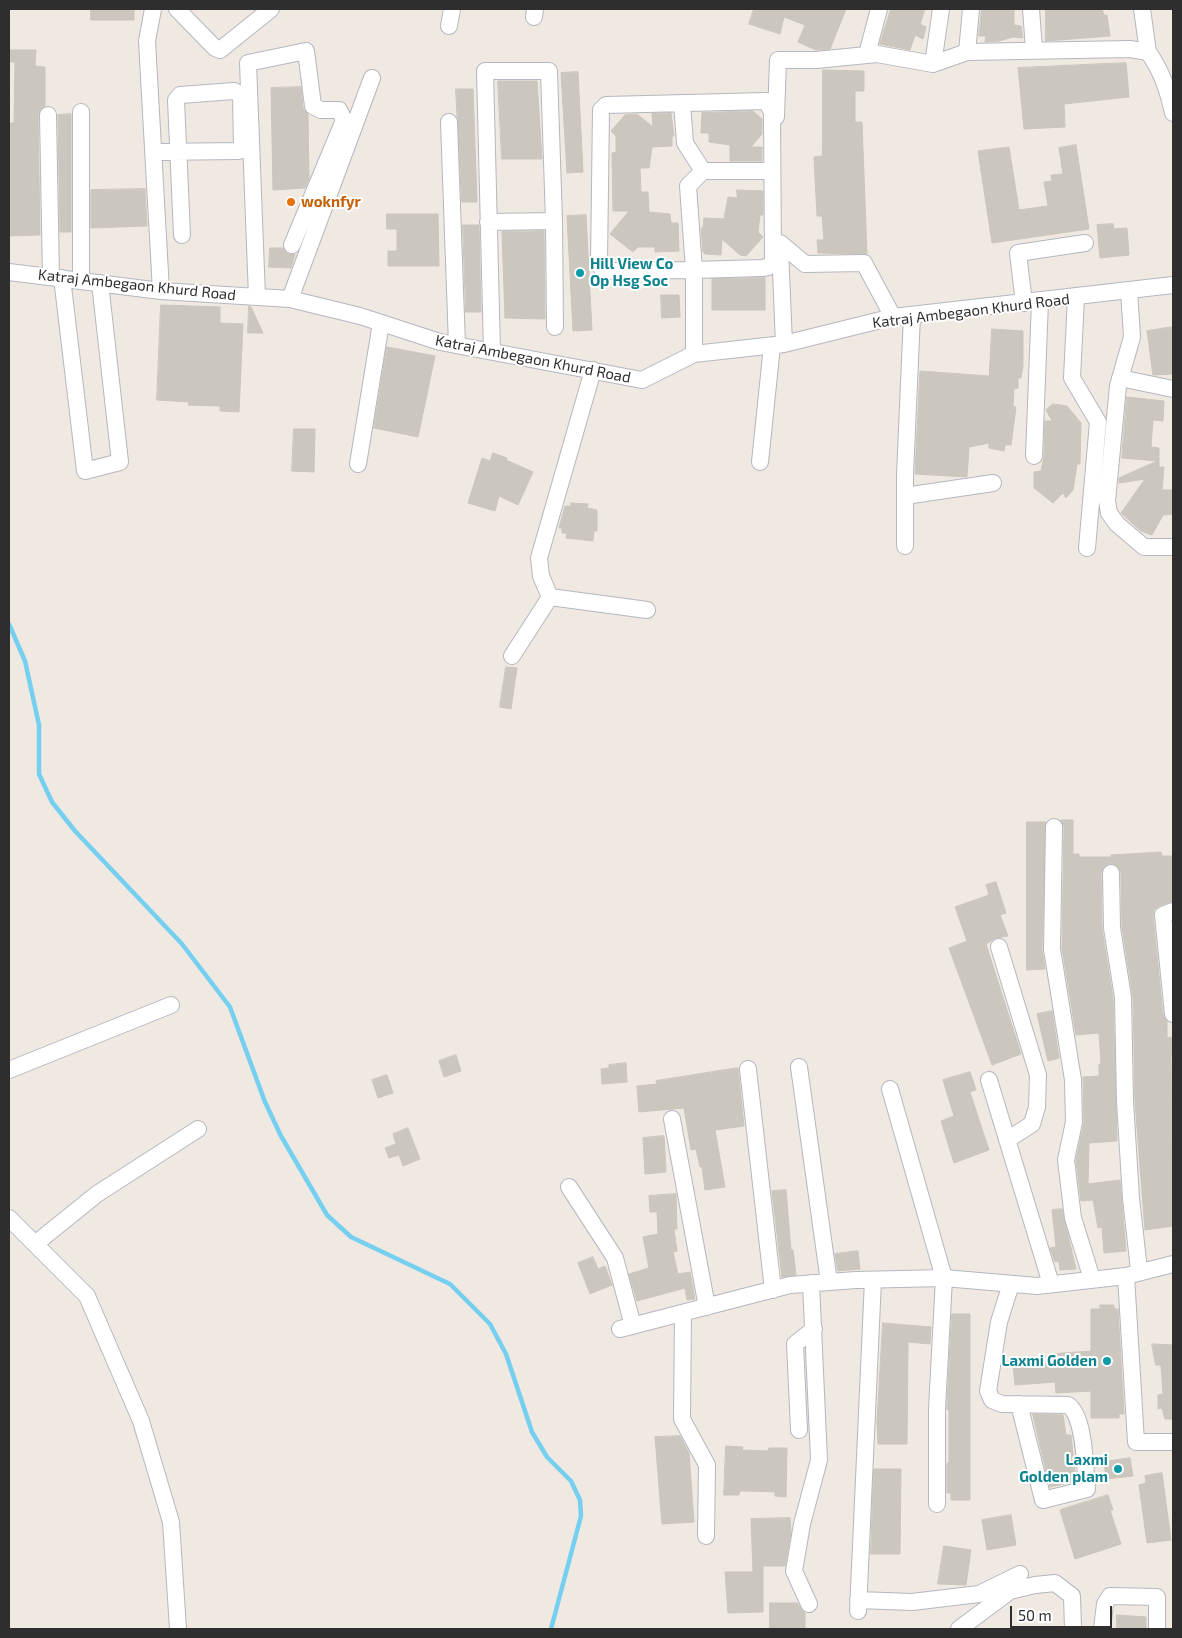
<!DOCTYPE html>
<style>
body{margin:0}
#map{position:relative;width:1182px;height:1638px;overflow:hidden;background:#efe9e1;font-family:"Exo 2",sans-serif}
canvas{display:block}
.frame{position:absolute;inset:0;border:10px solid #2e2e2e;pointer-events:none}
.scale{position:absolute;left:1010px;top:1606px;width:102px;height:22px;box-sizing:border-box;border:2px solid #2e2e2e;border-top:0;padding-left:6px;font-size:15px;line-height:18px;white-space:nowrap;color:#2e2e2e;-webkit-text-stroke:4px #fff;paint-order:stroke}
</style>
<div id="map">
<canvas width="1182" height="1638"></canvas>
<div class="frame"></div>
<div class="scale">50 m</div>
</div>
<script>
const c = document.querySelector('canvas').getContext('2d');
c.lineJoin = 'round';
function strokePath(path, color, width, dash) { c.strokeStyle = color; c.lineWidth = width; c.lineCap = dash ? 'butt' : 'round'; c.setLineDash(dash || []); c.stroke(path); }
function fill(path, color) { c.fillStyle = color; c.fill(path, 'evenodd'); }
function label(font, color, halo, rows, align = 'center') {
  c.font = font + ' "Exo 2",sans-serif'; c.lineWidth = 4; c.setLineDash([]); c.textBaseline = 'middle'; c.strokeStyle = halo; c.fillStyle = color; for (const [text, x, y, turn = 0] of rows) {
    c.save(); c.translate(x, y); c.rotate((+turn || 0) * Math.PI / 180); c.textAlign = isNaN(turn) ? turn : align; if (halo) c.strokeText(text, 0, 0); c.fillText(text, 0, 0); c.restore();
  }
}
strokePath(new Path2D(`
 M9 624 25 661 39 725V774L52 802 75 831 182 944 230 1007 265 1102 281 1136 327 1215 351 1237 450 1284 490 1324 506 1354 532 1432 547 1457 571 1481 580 1500 581 1516 551 1629`), '#75cff0', 4.5);
const building = new Path2D(`
 M91 9H134V20H91Z
 M754 9H846L830 49 816 50 798 42 805 25 784 17 780 34 749 24Z
 M891 9H925L920 24 926 27 923 39 915 35 910 50 880 44Z
 M982 9H1014V25L1021 26 1023 38 1013 37 999 41 985 42 986 36H979Z
 M1046 9H1102L1104 15H1107L1110 36 1046 41Z
 M10 50H36L35 66 45 67V106L40 110 38 115 40 235 9 236V123H14L15 62H9Z
 M1126 63 1129 97 1064 104 1065 127 1024 129 1018 68Z
 M823 70 864 71V91H855V122H862L867 254 818 253 817 240H824L822 216H817L814 157 822 156Z
 M578 72 583 172 567 173 561 73Z
 M498 81H537L542 159H502Z
 M301 87 303 108 308 115 309 179 305 188 273 190 271 88Z
 M456 89H473L477 202H462Z
 M753 111 762 119V134L751 147H762V161H730V145L709 142V133H701L702 113Z
 M671 113 674 136H672V146L652 147 649 168H640L641 192H648L649 212 670 214 671 223H678L679 251 655 252V247H638L633 252 610 234 629 211H613L612 153 616 152V136L611 131 625 115 637 114 653 127 652 114Z
 M71 114V232H60L58 115Z
 M1076 145 1089 229 992 243 978 151 1009 147 1019 210 1048 206 1044 182 1052 181 1051 175 1063 174 1059 148Z
 M145 189 147 226 91 228V190Z
 M737 190 763 191V215H760L758 232 763 237 746 256 740 255 722 239 721 255 705 254 703 252 701 228H703L704 218 724 219 728 197 737 198Z
 M387 214H438L439 266H388V251H397V229H387Z
 M586 215 592 330 573 331 567 216Z
 M1113 224 1114 229 1127 228 1129 255 1100 258 1097 225Z
 M463 225H479L481 312H466Z
 M544 231 545 319 505 318 502 232Z
 M270 248H283L288 254H295L291 268 269 267Z
 M765 278V310H712V279Z
 M661 295H679L680 317 662 318Z
 M161 305 220 307V323L243 324 239 412 220 411V406L188 405 189 402 157 400Z
 M249 306 251 307 263 333H248Z
 M1173 327V374L1153 375 1147 331Z
 M992 329 1023 331V366L1021 378H1018V388L1014 389 1013 407H1016L1011 445H1005L1004 451 989 448V443L969 447 967 477 915 474 920 371 989 376Z
 M387 347 435 356 418 437 374 428Z
 M1127 397 1164 401 1163 421 1153 420 1151 447 1159 448V467H1164L1162 490H1173V514L1163 515 1152 535 1141 531 1121 513 1145 479 1119 483V478L1157 461 1122 458Z
 M1053 404 1067 406 1081 423 1080 464H1077L1073 490 1066 498 1063 493 1053 503 1034 488V472L1041 471 1044 456 1045 421H1052L1046 410Z
 M294 429H315L314 472 292 471Z
 M493 453 507 458 506 460 533 472 518 505 499 496 495 511 468 503 482 458 490 461Z
 M571 503 588 504 587 508 597 510V531H594L593 541 566 538 567 533H562V528H559L565 506H571Z
 M506 667 517 668 511 709 500 707Z
 M1061 820H1073V854H1079V857H1111V855L1161 852 1162 856H1173V901L1159 906 1154 910 1153 916 1163 1015 1167 1021V1038L1173 1037V1055L1171 1056 1173 1226 1145 1230 1135 1102 1133 997 1122 927 1121 873 1116 865 1110 863 1103 868 1101 873 1102 929 1113 998 1117 1141 1089 1143 1088 1184 1120 1180 1126 1251 1104 1253 1102 1227 1098 1228 1093 1200 1081 1201 1076 1160 1084 1122 1083 1077 1099 1076V1064H1101L1099 1033 1076 1035 1062 948 1064 827Z
 M1027 822H1046L1042 949 1045 969 1027 970Z
 M996 882 1006 913 1000 915 1008 936 996 938 986 944 1021 1054 992 1065 949 948 967 941 955 907 989 895 986 885Z
 M1052 1011 1059 1058 1048 1061 1037 1014Z
 M456 1055 461 1071 444 1077 439 1061Z
 M626 1063 627 1082 602 1084 601 1069 609 1068V1065Z
 M738 1068 744 1126 715 1130 725 1187 705 1190 702 1167H700L696 1149 691 1150 684 1108 639 1112 637 1086 657 1084 656 1081Z
 M970 1072 976 1090 970 1092 989 1150 954 1163 941 1121 954 1116 943 1080Z
 M387 1075 393 1093 378 1098 372 1080Z
 M408 1128 420 1159 403 1166 399 1155 389 1158 385 1148 396 1144 393 1134Z
 M664 1136 666 1172 645 1174 643 1138Z
 M786 1190 791 1250H793L796 1275 782 1277 772 1191Z
 M676 1194 677 1229H674L677 1251 673 1252 678 1274 690 1272 695 1299 687 1300 685 1288 637 1301 629 1274 649 1268 643 1237 658 1234 657 1212H650L649 1196Z
 M1062 1209 1076 1269 1060 1270 1059 1261 1055 1262 1050 1248 1056 1247 1052 1210Z
 M858 1251 860 1269 838 1271 835 1254Z
 M593 1257 598 1269 605 1266 612 1285 590 1294 578 1263Z
 M1100 1305H1114V1309H1118L1124 1414H1119V1418H1091V1391L1056 1393 1055 1382 1015 1385 1013 1366 1051 1363 1050 1354 1091 1351V1309H1100Z
 M952 1314H970V1500H951V1493H947V1463H949V1411L947 1409Z
 M883 1323 931 1327 930 1344 908 1342 907 1444H878L877 1422Z
 M1152 1344 1173 1345V1419H1165L1162 1408 1158 1409V1395L1163 1394 1161 1365H1156Z
 M1033 1414 1063 1415 1066 1435H1071L1076 1481 1050 1487Z
 M680 1436 689 1453 694 1522 662 1524 655 1437Z
 M726 1446 743 1447 742 1450 768 1451 769 1448H787L786 1497 775 1496V1492L747 1491H740L739 1495H724Z
 M1130 1458 1133 1476 1106 1479 1104 1462Z
 M874 1469H901L900 1554H871Z
 M1162 1473 1171 1540 1147 1543 1139 1485 1146 1483 1145 1476Z
 M1108 1495 1113 1510H1110L1121 1544 1075 1559 1060 1510Z
 M1011 1515 1016 1545 987 1550 982 1520Z
 M790 1518 791 1532 785 1566H763V1612L728 1613 725 1572H753L751 1519Z
 M944 1546 971 1550 966 1585 938 1584Z
 M770 1603H797L805 1613V1629H770Z
 M1117 1615 1146 1617V1629H1117Z`);
fill(building, '#cbc7bf');
strokePath(building, '#cbc5ba', 1);
const minor = new Path2D(`
 M153 9 147 41 161 291
 M177 9 215 48 220 50 271 9
 M1031 9 1034 49
 M1142 9 1148 52
 M534 17 535 9
 M449 26 452 9
 M967 52 971 9
 M867 54 879 9
 M933 64 941 9
 M682 103 685 143 703 171
 M81 112V281
 M48 115 51 277
 M776 117 778 60H816L877 54 933 64 967 52 1130 49 1148 52C1162 71 1168 91 1173 113
 M449 122 457 345
 M153 152 238 151 242 150 241 95 234 91 180 95 176 100 182 235
 M488 222 554 221
 M780 243 805 264 864 263 893 317
 M780 249 784 344
 M9 272 161 291 290 299 360 316 440 342 642 380 694 354 784 344 893 317 1173 285
 M62 278 85 471 120 462 100 283
 M1129 291 1132 337 1118 386 1107 501 1109 513 1117 524 1144 547H1173
 M257 297 248 63 306 51 313 106 321 110H339L344 120 292 245
 M1076 297 1072 378 1098 422 1087 548
 M290 299 372 78
 M1024 303 1018 253 1085 243
 M492 351 485 71H549L554 221 555 327
 M694 354V270L762 268 768 267 773 262 772 112 766 101 606 105 601 110 599 263 602 269 609 271 694 270 688 186 703 171H772
 M1120 378 1173 389
 M1034 456 1040 301
 M760 462 772 346
 M358 464 381 323
 M905 496 993 483
 M905 546V475L912 315
 M550 597 541 576 539 558 593 370
 M550 597 647 610
 M512 656 550 597
 M1054 827 1052 949 1073 1080 1074 1122 1066 1160 1073 1218 1092 1279
 M1111 873 1112 928 1123 997 1125 1102 1131 1198 1139 1270
 M1173 911 1163 915 1173 1014
 M999 947 1038 1075 1037 1107 1032 1124 1007 1140
 M799 1067 829 1282
 M748 1069 773 1290
 M9 1070 171 1005
 M989 1080 1051 1284
 M890 1089 944 1278 937 1409V1504
 M672 1119 707 1307
 M569 1187 615 1258 633 1326
 M9 1218 87 1296 141 1421 171 1522 178 1629
 M35 1244 97 1194 198 1129
 M1126 1276 1136 1442H1173
 M1011 1284 999 1322 988 1391 992 1400 1002 1404 1068 1405C1085 1416 1085 1469 1087 1489L1043 1500 1019 1404
 M683 1313 682 1419 707 1465 706 1536
 M620 1329 790 1285 856 1280 944 1278 1037 1286 1126 1276 1173 1264
 M799 1430 795 1344 814 1329
 M858 1600 912 1602 979 1594 1020 1574
 M809 1604 794 1571 802 1524 819 1460 811 1283
 M858 1611 873 1280
 M959 1629 1010 1591 1035 1585 1055 1583 1072 1596 1073 1629
 M1102 1629 1105 1604 1110 1596 1157 1597V1629`);
strokePath(minor, '#b4b7c1', 18);
strokePath(minor, '#fff', 16);
for (const [x, y, r, color] of [
 [291,202,5,"#e8710a"],
 [580,273,5,"#0f9aa8"],
 [1107,1361,5,"#0f9aa8"],
 [1118,1469,5,"#0f9aa8"]
]) { const dot = new Path2D(); dot.arc(x, y, r, 0, 2 * Math.PI); c.fillStyle = color; c.fill(dot); strokePath(dot, '#fff', 2); }
label('bold 15px', '#c56008', '#fff', [
 ["woknfyr",301,202]
], 'left');
label('bold 15px', '#0d838f', '#fff', [
 ["Hill View Co",590,264,"left"],
 ["Op Hsg Soc",590,281,"left"],
 ["Laxmi Golden",1097,1361],
 ["Laxmi",1108,1460],
 ["Golden plam",1108,1477]
], 'right');
label('15px', '#2e2e2e', '#fff', [
 ["Katraj Ambegaon Khurd Road",137,285,6],
 ["Katraj Ambegaon Khurd Road",971,311,-7],
 ["Katraj Ambegaon Khurd Road",533,359,11]
]);
</script>
